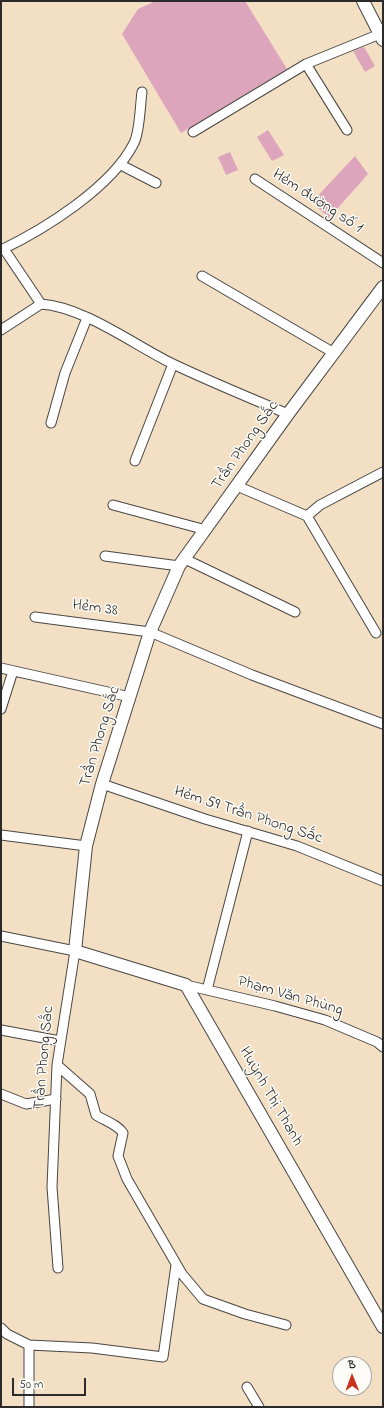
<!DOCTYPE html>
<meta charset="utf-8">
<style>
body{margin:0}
#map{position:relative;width:384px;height:1408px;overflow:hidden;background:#f3dfc4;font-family:"Indie Flower",sans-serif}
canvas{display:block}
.frame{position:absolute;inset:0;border:2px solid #2b2b2b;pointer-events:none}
.north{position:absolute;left:332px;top:1356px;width:40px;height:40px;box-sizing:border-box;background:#fdfcf7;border:1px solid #a9a8a5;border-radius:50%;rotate:359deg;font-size:11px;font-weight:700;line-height:16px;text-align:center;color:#2b2b2b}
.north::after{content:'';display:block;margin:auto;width:14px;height:18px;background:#c8321e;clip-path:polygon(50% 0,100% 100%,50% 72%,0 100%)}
.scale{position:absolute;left:12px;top:1378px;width:74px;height:18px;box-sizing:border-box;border:2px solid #2b2b2b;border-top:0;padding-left:5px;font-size:12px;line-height:14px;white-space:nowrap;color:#2b2b2b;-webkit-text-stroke:3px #fdfcf7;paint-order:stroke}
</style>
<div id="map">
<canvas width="384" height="1408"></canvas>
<div class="frame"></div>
<div class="north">B</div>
<div class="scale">50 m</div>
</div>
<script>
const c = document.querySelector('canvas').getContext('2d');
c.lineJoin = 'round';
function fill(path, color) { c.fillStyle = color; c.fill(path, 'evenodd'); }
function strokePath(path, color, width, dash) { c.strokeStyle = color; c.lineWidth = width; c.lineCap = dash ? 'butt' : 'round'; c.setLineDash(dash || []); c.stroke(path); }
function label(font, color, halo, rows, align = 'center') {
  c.font = font + ' "Indie Flower",sans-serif'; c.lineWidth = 3; c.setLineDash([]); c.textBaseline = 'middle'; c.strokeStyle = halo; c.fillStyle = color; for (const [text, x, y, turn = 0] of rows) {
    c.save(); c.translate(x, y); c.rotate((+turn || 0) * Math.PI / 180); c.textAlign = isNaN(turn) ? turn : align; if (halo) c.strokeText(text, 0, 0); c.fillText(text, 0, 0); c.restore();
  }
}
fill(new Path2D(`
 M156 1H245L287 69 181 133 122 34 138 9Z
 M364 47 375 66 365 72 353 51Z
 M268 130 284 155 272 161 257 137Z
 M230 152 238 170 226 175 218 157Z
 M355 156 368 174 329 218 312 202Z`), '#dda5bb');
const street = new Path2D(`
 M306 64 347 130
 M193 132 306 64 380 34
 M121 165 156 183
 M255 179 383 263
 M4 249 41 304
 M1 250C45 229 112 187 134 143 140 131 140 106 142 92
 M202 276 334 353
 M41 304C84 307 134 345 173 364 211 382 250 398 288 414
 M1 330 41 304
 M51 423 65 373 87 318
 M135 461 173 364
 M237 486 307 516 320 505 383 472
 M113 505 206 530
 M307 516 376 633
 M105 556 179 566
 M185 559 295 612
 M35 617 150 632 252 675 383 724
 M1 668 130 697
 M1 709 13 671
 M102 784 205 819 297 846 383 881
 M1 835 86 846
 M1 936 75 951 57 1065 52 1187 58 1268
 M186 985 275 1006 325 1020 377 1042 383 1047
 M207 990 248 831
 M1 1030 60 1041
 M57 1065 90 1094 96 1115C105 1121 117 1124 123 1133L118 1156 127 1179 182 1274 203 1299 245 1314 286 1325
 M1 1094 26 1104 56 1099
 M1 1328 7 1334 29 1345 92 1348 163 1357 176 1265
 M29 1345V1407
 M247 1387 259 1407`);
const secondary = new Path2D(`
 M363 1 383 40
 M383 287 288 414 179 566 150 632 102 784 86 846 75 951 186 985 383 1327`);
strokePath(street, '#494642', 11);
strokePath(secondary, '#494642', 14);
strokePath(street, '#fff', 9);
strokePath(secondary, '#fff', 12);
label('16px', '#2b2b2b', '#fdfcf7', [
 ["Hẻm đường số 1",317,202,33],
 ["Trần Phong Sắc",246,446,-55],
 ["Hẻm 38",95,609,8],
 ["Trần Phong Sắc",101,737,-73],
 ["Hẻm 59 Trần Phong Sắc",248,816,18],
 ["Phạm Văn Phùng",290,997,16],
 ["Trần Phong Sắc",45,1058,-85],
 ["Huỳnh Thị Thanh",270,1097,60]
]);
</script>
